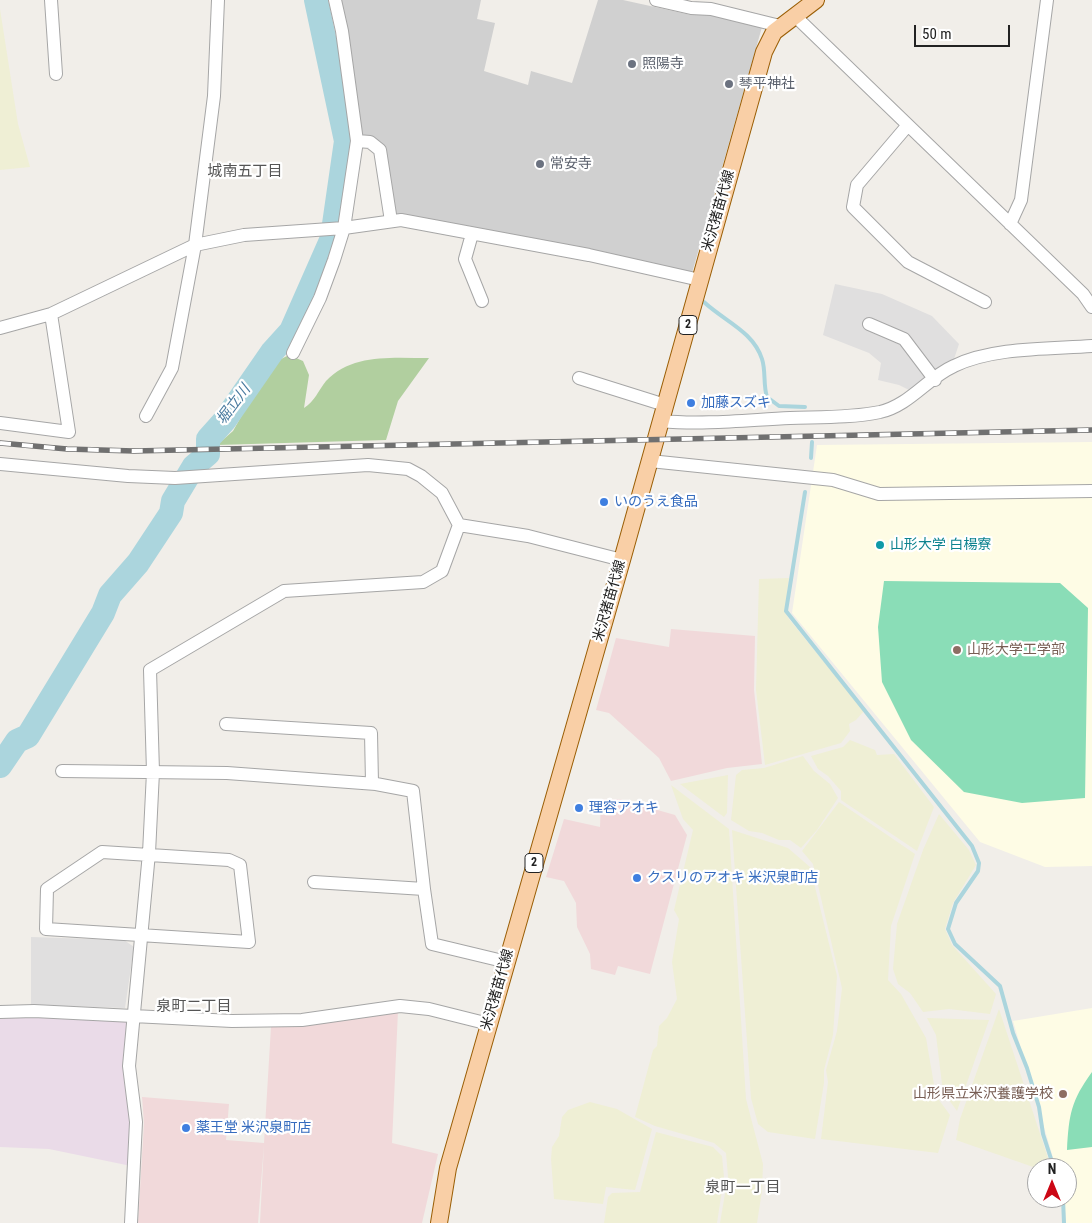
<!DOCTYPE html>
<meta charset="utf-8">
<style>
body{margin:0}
#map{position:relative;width:1092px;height:1223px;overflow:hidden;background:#f1eee9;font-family:"Roboto Condensed",sans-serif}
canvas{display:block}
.north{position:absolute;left:1027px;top:1158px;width:50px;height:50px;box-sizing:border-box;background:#fff;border:1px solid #a7a7a7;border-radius:50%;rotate:0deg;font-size:14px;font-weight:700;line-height:20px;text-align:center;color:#222}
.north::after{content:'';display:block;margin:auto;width:18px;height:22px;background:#cc0715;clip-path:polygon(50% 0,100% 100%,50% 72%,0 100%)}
.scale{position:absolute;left:914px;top:25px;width:96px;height:22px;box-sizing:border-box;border:2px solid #222;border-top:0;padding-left:6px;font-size:15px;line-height:18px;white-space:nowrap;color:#222;-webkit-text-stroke:4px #fff;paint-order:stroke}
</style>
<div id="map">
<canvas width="1092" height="1223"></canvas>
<div class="north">N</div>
<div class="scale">50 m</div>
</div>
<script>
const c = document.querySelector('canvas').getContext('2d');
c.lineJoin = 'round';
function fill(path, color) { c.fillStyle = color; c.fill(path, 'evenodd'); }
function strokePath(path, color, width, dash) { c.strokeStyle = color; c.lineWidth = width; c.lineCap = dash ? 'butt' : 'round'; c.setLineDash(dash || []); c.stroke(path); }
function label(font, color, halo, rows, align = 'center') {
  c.font = font + ' "Roboto Condensed","Noto Sans JP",sans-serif'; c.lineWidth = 4.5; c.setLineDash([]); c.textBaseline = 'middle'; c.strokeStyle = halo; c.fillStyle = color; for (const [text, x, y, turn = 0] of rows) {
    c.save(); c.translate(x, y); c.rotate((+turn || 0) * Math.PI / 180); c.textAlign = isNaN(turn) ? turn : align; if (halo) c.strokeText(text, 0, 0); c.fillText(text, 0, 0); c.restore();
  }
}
fill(new Path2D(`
 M835 284 882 294 932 316 959 344 952 365 915 393 899 385 878 380 881 363 869 353 823 335Z
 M31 937 124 940 134 947 125 1008 31 1005Z`), '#e0dfdf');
fill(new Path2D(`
 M671 629 755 636 754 690 762 764 727 768 671 781 659 758 609 713 596 710 616 638 669 647Z
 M601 799H619L675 815 687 835 650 974 618 966 615 975 591 969 590 954 577 927 576 903 564 881 546 877 564 819 600 827Z
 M398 1011 392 1143 438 1154 422 1223H260L264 1144 258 1223H138L144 1123 142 1097 229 1104 226 1140 264 1143 271 1027Z`), '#f1d9da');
fill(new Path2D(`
 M0 1016 127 1020 133 1122 131 1166 49 1149 0 1147Z`), '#eadbe8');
fill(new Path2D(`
 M1092 442V866L1045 867 980 842 792 613 817 445Z
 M1092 1008V1223H1066L1064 1198H1067V1168H1056L1013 1021Z`), '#fefce5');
fill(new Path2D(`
 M339 0H481L477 19 495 23 484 71 528 85 531 71 572 83 598 0H623L691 15 709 14 762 27 692 273 394 217 385 159 358 139Z`), '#d0d0d0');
fill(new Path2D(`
 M0 9 18 124 30 167 0 170Z
 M789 578 785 612 789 619 864 711 856 720 849 724 850 731 841 743 765 765 756 690 759 579Z
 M850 740 875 750 877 755 894 754 934 807 917 851 841 800V791L828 776 818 769 811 756 843 747Z
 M803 756 814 771 830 784 838 798 817 830 801 848 790 840H779L762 833 749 831 731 820 736 775 742 770 764 768Z
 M728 775 727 813 724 817 680 784Z
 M671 785 729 829 746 1099 763 1164 762 1191 757 1223H720L728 1176 726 1153 714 1143 655 1126 635 1117 653 1050 657 1046 659 1026 667 1018 677 999 672 962 679 919 674 910 693 830 683 819Z
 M839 802 915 854 891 926 888 980 901 994 926 1038 936 1096 950 1115 938 1153 821 1139 828 1082 826 1070 837 1031 842 988 813 864 802 851Z
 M939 814 969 850 976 865 953 903 945 929 952 945 996 994 990 1014 949 1009 923 1012 910 993 898 984 893 969 897 924 923 850Z
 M732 830 788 848 810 867 837 976 833 1035 824 1070V1083L815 1139 768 1132 758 1124 751 1098Z
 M999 1009 1051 1167 1036 1168 956 1140 960 1119Z
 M927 1018 989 1020 957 1111 943 1092 936 1035Z
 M590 1102 617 1109 652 1129 635 1190 606 1187 603 1204 554 1199 551 1159 552 1147 559 1136 562 1117 568 1110Z
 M656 1132 713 1147 722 1156 724 1177 717 1223H604L608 1197 612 1193 640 1192Z`), '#efefd5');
fill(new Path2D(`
 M289 355 303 361 309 375 304 408C315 401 318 391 326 381 352 353 393 358 429 358L398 401 386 440 217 445 233 431 271 364Z`), '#b1cf9f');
fill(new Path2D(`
 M884 581 1060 583 1088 608 1085 798 1022 803 964 792 911 740 882 682 878 627Z
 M1092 1072V1147L1067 1150C1069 1114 1071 1101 1092 1072Z`), '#8addb7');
strokePath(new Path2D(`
 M704 302C724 321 753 331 762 359 766 371 763 385 767 397L779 406 805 407
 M811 458 812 442
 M805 492 786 611 972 846 979 863 978 871 956 903 948 929 955 944 1000 986 1013 1033 1027 1068 1039 1107 1043 1134 1054 1168
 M1063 1198 1064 1223`), '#abd5dd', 4);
strokePath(new Path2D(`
 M0 766 17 741 28 736 103 613 110 595 138 563 171 513 173 501 194 466 208 454V439L225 420 272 352 291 331 332 238 346 141 316 0`), '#abd5dd', 24);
const minor = new Path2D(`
 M51 0 56 74
 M656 0 691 8 711 9 780 26
 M795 16 1083 294 1092 307
 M908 125 857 185 853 207 908 262 985 302
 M357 141 370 142 380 150 391 221
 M1010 224 1021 200 1047 0
 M472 234 465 259 482 301
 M869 324 904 339 935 380
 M0 328 51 314 195 245 244 235 344 228 401 220 589 255 700 280
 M293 353 320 298 334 260 344 228 357 141 342 31 335 0
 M579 378 665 405
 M146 416 172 368 195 245 214 96 218 0
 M661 421C703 425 747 420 790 418 819 417 851 418 880 412 910 405 927 378 954 366 992 347 1050 349 1092 346
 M0 423 69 432 51 314
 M650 461 833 480 879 494 1092 491
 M0 464 128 476 175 478 368 465 408 469 421 476 442 493 459 525 442 571 423 582 284 591 150 670 153 772 149 853 129 1066 136 1122 131 1223
 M459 525 528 536 622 560
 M226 724 371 733 372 783
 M62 771 227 773 376 784 413 791 424 889 314 882
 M102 852 229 860 240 865 249 942 46 929 47 889Z
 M424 889 432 944 507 962
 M0 1012 34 1011 232 1021 302 1020 400 1006 429 1009 489 1024`);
const major = new Path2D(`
 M439 1223 448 1168 622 560 764 52 774 32 816 0`);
strokePath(minor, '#a6a6a6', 14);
strokePath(major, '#9a5e05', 18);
strokePath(minor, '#fff', 12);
strokePath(major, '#f9cfa6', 16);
const rail = new Path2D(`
 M0 443 67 449 134 451 1092 430`);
strokePath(rail, '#707070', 5.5);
strokePath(rail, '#fff', 4, [11]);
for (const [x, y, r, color] of [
 [632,64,5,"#6b7280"],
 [729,84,5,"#6b7280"],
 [540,164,5,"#6b7280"],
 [691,403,5,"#3f7fe0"],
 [604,502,5,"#3f7fe0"],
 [880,545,5,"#0f9aa8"],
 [957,650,5,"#8d6e63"],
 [579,808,5,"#3f7fe0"],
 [637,878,5,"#3f7fe0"],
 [1063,1094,5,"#8d6e63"],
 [186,1128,5,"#3f7fe0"]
]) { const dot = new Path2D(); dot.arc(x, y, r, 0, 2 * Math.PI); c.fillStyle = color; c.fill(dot); strokePath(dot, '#fff', 2); }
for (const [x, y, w] of [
 [688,325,18],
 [534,863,18]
]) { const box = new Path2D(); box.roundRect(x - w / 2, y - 9.5, w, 19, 4); c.fillStyle = '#fff'; c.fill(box); strokePath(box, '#222', 1); }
label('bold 12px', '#222', null, [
 ["2",688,325],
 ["2",534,863]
]);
label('14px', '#5b616d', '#fff', [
 ["照陽寺",642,64],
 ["琴平神社",739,84],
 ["常安寺",550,164]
], 'left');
label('14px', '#222', '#fff', [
 ["米沢猪苗代線",719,211,-74],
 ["米沢猪苗代線",610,601,-74],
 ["米沢猪苗代線",498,990,-74]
]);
label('14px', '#366cbe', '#fff', [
 ["加藤スズキ",701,403],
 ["いのうえ食品",614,502],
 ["理容アオキ",589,808],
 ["クスリのアオキ 米沢泉町店",647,878],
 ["薬王堂 米沢泉町店",196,1128]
], 'left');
label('14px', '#0d838f', '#fff', [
 ["山形大学 白楊寮",890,545]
], 'left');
label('14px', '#785e54', '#fff', [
 ["山形大学工学部",967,650],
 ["山形県立米沢養護学校",1053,1094,"right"]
], 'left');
label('15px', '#555', '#fff', [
 ["城南五丁目",245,172],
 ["泉町二丁目",194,1007],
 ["泉町一丁目",743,1188]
]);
label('italic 15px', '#4a7b9f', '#fff', [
 ["堀立川",234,405,-53]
]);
</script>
